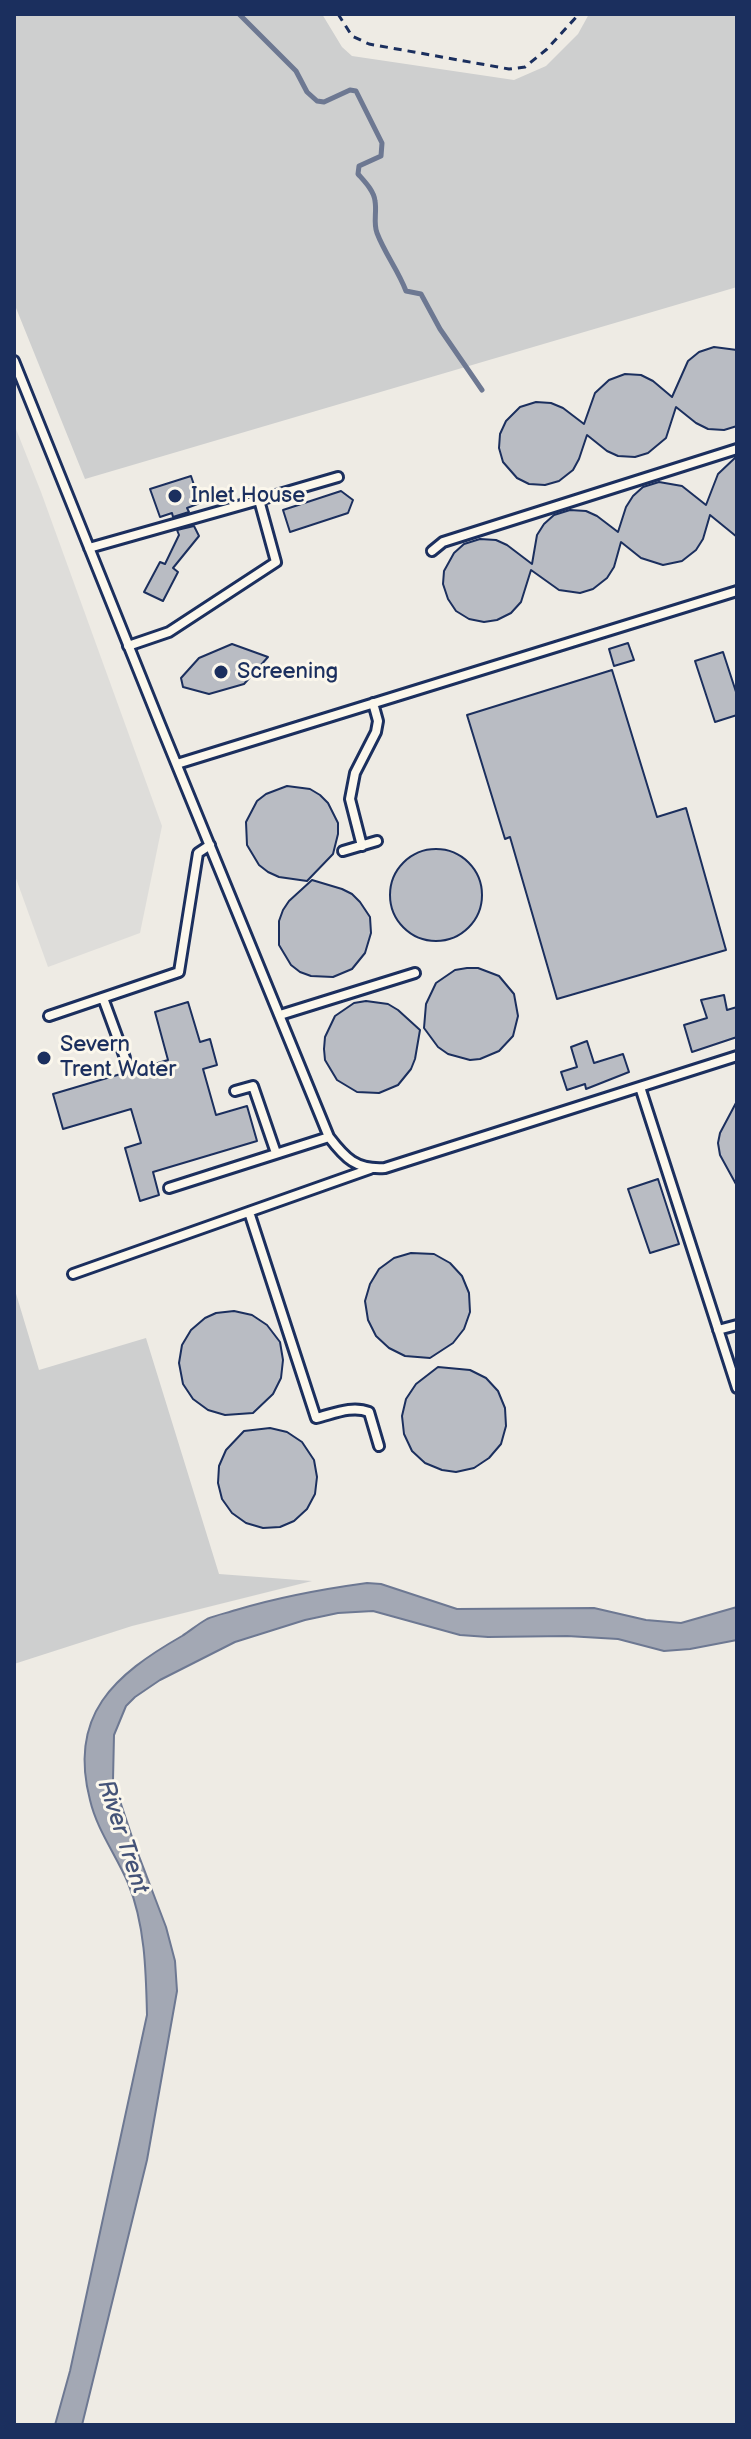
<!DOCTYPE html>
<style>
body{margin:0}
#map{position:relative;width:751px;height:2439px;overflow:hidden;background:#eeebe4;font-family:"Balsamiq Sans",sans-serif}
canvas{display:block}
.frame{position:absolute;inset:0;border:16px solid #1b2f5e;pointer-events:none}
</style>
<div id="map">
<canvas width="751" height="2439"></canvas>
<div class="frame"></div>
</div>
<script>
const c = document.querySelector('canvas').getContext('2d');
c.lineJoin = 'round';
function fill(path, color) { c.fillStyle = color; c.fill(path, 'evenodd'); }
function strokePath(path, color, width, dash) { c.strokeStyle = color; c.lineWidth = width; c.lineCap = dash ? 'butt' : 'round'; c.setLineDash(dash || []); c.stroke(path); }
function label(font, color, halo, rows, align = 'center') {
  c.font = font + ' "Balsamiq Sans",sans-serif'; c.lineWidth = 6; c.setLineDash([]); c.textBaseline = 'middle'; c.strokeStyle = halo; c.fillStyle = color; for (const [text, x, y, turn = 0] of rows) {
    c.save(); c.translate(x, y); c.rotate((+turn || 0) * Math.PI / 180); c.textAlign = isNaN(turn) ? turn : align; if (halo) c.strokeText(text, 0, 0); c.fillText(text, 0, 0); c.restore();
  }
}
fill(new Path2D(`
 M14 424 41 492 162 826 140 933 48 967 14 873Z`), '#deddda');
fill(new Path2D(`
 M14 14H322L342 47 352 56 514 80 546 66 578 34 589 14H737V287L85 479 14 303Z
 M14 1287 39 1370 146 1338 219 1574 312 1581 132 1626 14 1664Z`), '#cecfcf');
const water = new Path2D(`
 M367 1583 381 1584 457 1609 594 1608 646 1620 681 1623 737 1607V1640L690 1649 664 1651 618 1639 567 1636 488 1637 460 1635 373 1611 338 1613 305 1620 235 1642 160 1680 135 1697 126 1706 114 1735 113 1780 134 1843 166 1927 175 1961 177 1991 147 2160 82 2425H55L70 2371 147 2015C146 1971 145 1924 128 1883 116 1855 97 1830 90 1800 68 1715 114 1675 182 1636 190 1631 198 1624 207 1619 216 1615 227 1613 236 1610 279 1597 323 1589 367 1583Z`);
fill(water, '#a3a8b4');
strokePath(water, '#6d7892', 2);
strokePath(new Path2D(`
 M239 14 296 71 307 92 317 101 324 102 350 90 356 91 382 143 381 156 359 166 358 174C365 182 374 191 375 201 377 212 373 223 377 233 385 254 398 270 406 291L421 294 440 329 482 390`), '#6d7892', 5);
const building = new Path2D(`
 M714 347 737 350V426L724 430 708 429 696 423 676 407 666 438 648 453 635 457 618 456 607 451 587 435 579 459 573 470 559 481 545 485 529 484 517 478 503 462 499 448 500 434 506 421 520 407 536 402 551 403 563 408 584 424 595 393 609 380 625 374 641 375 653 381 672 397 688 361 699 352Z
 M737 456V537L710 515 703 539 696 550 682 561 663 565 641 558 621 542 614 567 607 578 593 589 580 593 559 590 531 570 521 602 511 613 497 620 484 622 469 619 456 611 448 599 443 584 444 571 454 553 464 544 480 539 496 540 507 545 532 564 537 535 544 524 554 515 570 510 586 511 597 516 618 532 626 507 633 496 643 487 659 482 682 486 706 505 718 474Z
 M191 476 200 503 187 508 189 512 173 517 172 513 160 517 150 489Z
 M341 491 353 500 348 513 290 532 283 510Z
 M194 526 199 536 173 568 178 572 163 601 144 592 160 562 165 564 179 535 177 530Z
 M628 643 634 660 614 666 609 649Z
 M232 644 268 657 244 684 209 694 183 687 181 678 199 658Z
 M723 652 737 695V715L715 722 695 661Z
 M612 670 657 817 686 808 726 950 557 999 510 837 505 839 467 715Z
 M287 786 310 789 320 795 328 803 338 823V834L333 854 307 881 279 877 268 872 259 865 247 845 246 822 257 801 266 794Z
 M390 895a46 46 0 1 1 92 0a46 46 0 1 1-92 0Z
 M312 880 342 889 352 894 360 902 370 917 371 933 365 953 352 969 333 977 311 976 300 972 291 965 279 945V921L283 910 289 901Z
 M467 968H478L499 976 514 994 518 1016 513 1036 499 1051 480 1059 470 1060 448 1054 438 1047 424 1028 426 1004 436 983 455 970Z
 M724 995 727 1010 737 1007V1037L692 1052 684 1025 707 1018 701 1000Z
 M366 1001 388 1004 398 1010 420 1030 415 1059 411 1069 398 1085 379 1093 357 1092 337 1080 325 1060 324 1049 325 1037 335 1016 354 1003Z
 M188 1002 200 1042 210 1039 217 1065 203 1069 216 1115 247 1106 257 1141 153 1172 159 1195 140 1201 125 1148 141 1143 131 1109 63 1129 53 1094 168 1060 155 1012Z
 M587 1041 594 1063 623 1054 629 1072 586 1089 585 1084 567 1090 561 1072 577 1067 571 1047Z
 M737 1101V1186L720 1155 718 1143 720 1133Z
 M658 1179 679 1244 650 1253 628 1189Z
 M411 1253 434 1254 450 1263 462 1276 469 1293 470 1312 464 1329 453 1343 430 1358 405 1356 389 1348 376 1336 368 1320 365 1301 370 1284 379 1269 394 1258Z
 M234 1311 252 1315 267 1325 280 1342 283 1360 281 1378 273 1394 253 1413 225 1415 208 1410 193 1399 183 1384 179 1363 182 1345 191 1330 205 1318 216 1313Z
 M438 1367 470 1370 486 1378 498 1391 505 1408 506 1426 501 1444 489 1458 474 1468 456 1472 442 1470 425 1463 412 1451 404 1434 402 1416 406 1399 416 1384Z
 M270 1428 287 1432 302 1442 314 1460 317 1477 315 1494 307 1509 294 1521 280 1527 263 1528 246 1523 232 1513 222 1499 218 1483 219 1466 226 1450 244 1431Z`);
fill(building, '#b9bcc3');
strokePath(building, '#1b2f5e', 2);
const service = new Path2D(`
 M14 361 160 724 329 1137C345 1158 356 1170 385 1168L737 1056
 M259 500 338 477
 M89 548 259 500 276 562 169 632 128 646
 M432 551 443 542 737 449
 M177 764 737 591
 M362 846 350 799 355 773 376 732 378 721 373 703
 M343 851 377 841
 M103 998 125 1058
 M280 1015 415 973
 M49 1016 179 972 198 853 210 845
 M640 1087 737 1388
 M235 1091 253 1086 276 1153
 M169 1188 329 1137
 M249 1212 316 1418C333 1414 352 1405 369 1412L379 1446
 M73 1274 370 1169
 M718 1330 737 1325`);
strokePath(service, '#1b2f5e', 14);
strokePath(new Path2D(`
 M338 14 352 36 369 44 509 69 525 67 547 49 579 14`), '#1b2f5e', 3, [8, 6]);
strokePath(service, '#fbf7ec', 8);
for (const [x, y, r, color] of [
 [175,496,8,"#1b2f5e"],
 [221,672,8,"#1b2f5e"],
 [44,1058,8,"#1b2f5e"]
]) { const dot = new Path2D(); dot.arc(x, y, r, 0, 2 * Math.PI); c.fillStyle = color; c.fill(dot); strokePath(dot, '#fbf7ec', 3); }
label('22px', '#1b2f5e', '#fbf7ec', [
 ["Inlet House",191,496],
 ["Screening",237,672],
 ["Severn",60,1045],
 ["Trent Water",60,1070]
], 'left');
label('italic 24px', '#445378', '#fbf7ec', [
 ["River Trent",122,1837,72]
]);
</script>
